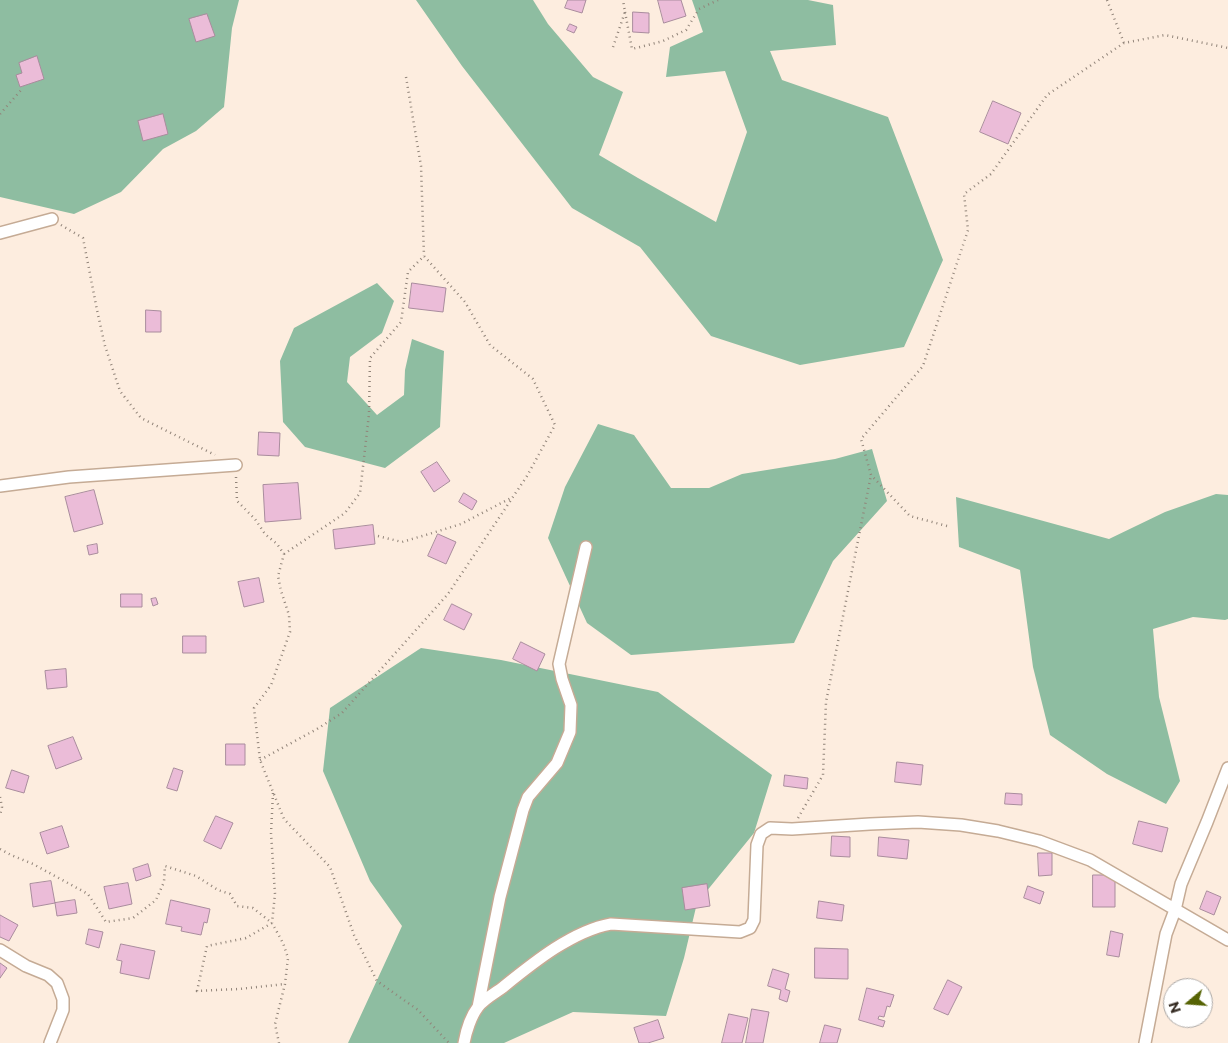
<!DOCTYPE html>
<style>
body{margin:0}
#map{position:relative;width:1228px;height:1043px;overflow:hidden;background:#fdeddf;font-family:Montserrat,sans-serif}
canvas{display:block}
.north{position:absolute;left:1163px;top:978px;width:50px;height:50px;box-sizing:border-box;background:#fff;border:1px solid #ada9a6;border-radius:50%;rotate:252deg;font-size:14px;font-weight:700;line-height:20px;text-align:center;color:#332920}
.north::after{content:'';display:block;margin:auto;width:18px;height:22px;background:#566304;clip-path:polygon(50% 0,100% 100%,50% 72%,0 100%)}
</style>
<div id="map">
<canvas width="1228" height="1043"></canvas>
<div class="north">N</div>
</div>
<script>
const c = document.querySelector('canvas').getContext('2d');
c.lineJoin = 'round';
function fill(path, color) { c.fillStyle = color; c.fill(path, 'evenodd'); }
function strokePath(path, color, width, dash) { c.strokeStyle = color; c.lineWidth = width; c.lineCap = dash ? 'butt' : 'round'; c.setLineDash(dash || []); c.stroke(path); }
fill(new Path2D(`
 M0 0H239L232 28 224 107 196 131 163 149 121 192 74 214 0 197Z
 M416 0H533L548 24 593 77 623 92 599 155 638 178 716 222 747 132 725 71 666 77 670 47 703 32 692 0H808L833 5 836 45 770 51 782 80 888 117 943 260 904 347 800 365 711 336 640 247 572 208 462 66Z
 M377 283 394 301 382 333 350 357 347 382 377 415 404 395 405 370 412 339 444 351 440 427 385 468 305 447 283 422 280 361 294 328Z
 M598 424 634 435 671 488H709L742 474 835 459 872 449 887 501 833 561 794 643 631 655 587 623 548 538 565 487Z
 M1216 494 1228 495V619L1225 620 1193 617 1153 629 1159 697 1180 781 1166 804 1107 774 1050 735 1033 667 1020 570 959 547 956 497 1109 539 1165 512Z
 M421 648 501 660 658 692 772 775 754 833 697 903 684 958 666 1016 573 1012 504 1043H348L402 926 370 881 323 771 330 708Z`), '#8ebda1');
const building = new Path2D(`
 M568 0H586L582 13 565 8Z
 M658 0H681L686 16 664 23Z
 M633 12 649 13V33L633 32Z
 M207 14 215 36 196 42 189 19Z
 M570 24 577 27 574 33 567 30Z
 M37 56 44 79 20 87 16 75 22 73 19 63Z
 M993 101 1021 113 1008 144 980 132Z
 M163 114 168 134 143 141 138 121Z
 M412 283 446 288 443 312 409 308Z
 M146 310 161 311V332H146Z
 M259 432 280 433 279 456 258 455Z
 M437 462 450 481 434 492 421 472Z
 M298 483 301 519 265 522 263 485Z
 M94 490 103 524 74 532 65 497Z
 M464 493 477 501 472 510 459 502Z
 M373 525 375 544 335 549 333 530Z
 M438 534 456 542 446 564 428 556Z
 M97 544 98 553 89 555 87 546Z
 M259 578 264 602 244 607 238 582Z
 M121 594H142V607H121Z
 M156 598 158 604 153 606 151 599Z
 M452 604 472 614 464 630 444 620Z
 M183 636H206V653H183Z
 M521 642 545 654 537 671 513 659Z
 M66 669 67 687 47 689 45 671Z
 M73 737 82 759 56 769 48 746Z
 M226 744H245V765H226Z
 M897 762 923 765 921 785 895 782Z
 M174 768 183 771 177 791 167 788Z
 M12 770 29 776 24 793 6 788Z
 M785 775 808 778 807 789 784 786Z
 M1006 793 1022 794V805L1005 804Z
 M216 816 233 823 221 849 204 841Z
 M1139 821 1168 828 1162 852 1133 844Z
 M62 826 69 847 47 854 40 833Z
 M832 836 850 837V857L831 856Z
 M879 837 909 840 907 859 878 856Z
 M1038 853H1052V875L1039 876Z
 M148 864 151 876 136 881 133 869Z
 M1093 875H1115V907H1093Z
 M51 881 55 903 33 907 30 884Z
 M128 883 132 904 109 909 104 887Z
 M707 884 710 906 685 910 682 888Z
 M1028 886 1044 892 1040 904 1024 898Z
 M1207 891 1221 897 1214 915 1200 909Z
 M75 900 77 913 57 916 55 903Z
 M171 900 210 909 207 923 204 922 201 935 181 931 182 927 166 924Z
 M819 901 844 905 842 921 817 918Z
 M0 915 18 925 9 941 0 937Z
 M89 929 103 932 99 948 86 944Z
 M1111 931 1123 934 1119 957 1107 955Z
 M121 944 155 951 149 979 120 973 122 961 117 960Z
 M815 948 848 949V979L815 978Z
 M0 963 7 968 0 978Z
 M773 969 789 974 785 989 790 991 787 1002 779 999 781 990 768 986Z
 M948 980 962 987 948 1015 934 1009Z
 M867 988 894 995 890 1007 887 1006 884 1017 879 1016 878 1019 885 1021 883 1027 859 1020Z
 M752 1009 769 1012 763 1043H746Z
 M729 1014 748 1018 742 1043H722Z
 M658 1020 664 1038 648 1043H639L634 1028Z
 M825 1025 841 1029 837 1043H820Z`);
fill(building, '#ebbcd8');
strokePath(building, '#a98c9d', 1);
const minor = new Path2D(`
 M0 233 52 219
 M0 486 69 477 236 465
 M0 950 26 966 48 975 57 983 63 999V1010L50 1043
 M478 1007 500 897 523 810 528 797 557 763 570 732 571 705 562 679 559 664 586 547
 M464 1043C466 1032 471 1016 478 1007 483 1000 495 993 502 988 533 963 572 931 611 924L740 932 750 928 754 920 757 845 761 834 770 828 792 829 870 824 918 822 961 825 998 831 1039 841 1090 860 1228 940
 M1145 1043 1166 934 1175 910 1181 884 1207 822 1228 768`);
strokePath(minor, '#c5ab95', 14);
strokePath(new Path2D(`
 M1107 0 1124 43
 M625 12 632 49 663 41 686 30 699 9 718 0
 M613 47 625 12 623 0
 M406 77 421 166 424 256
 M0 114 22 89
 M61 225 83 238 97 310 105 346 120 391 141 418 215 455
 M236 477 237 501 255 519 265 534 277 544 284 554 278 576 281 591 289 615 290 632 271 685 254 708 260 760 284 819 330 867 354 935 377 981 418 1010 449 1043
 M947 526 910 516 871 475 861 439 923 366 968 230 964 194 991 174 1047 95 1124 43 1165 35 1228 48
 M378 536 402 542 429 534 461 524 511 498
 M260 760 317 729 342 713 448 594 527 476 555 425 533 379 490 345 465 302 424 256 408 272 401 322 370 358 369 414 360 493 345 513 284 554
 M273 793 271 833 275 894 272 923 283 943 288 958 285 984 275 1024 279 1043
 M0 797 2 807 0 815
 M798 818 823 775 826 702 871 475
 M0 849 11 855 33 864 88 894 106 922 133 918 156 900 164 882 165 866 196 876 218 890 230 894 237 906 253 908 272 923 246 938 207 946 197 991 239 989 285 984`), '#918479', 2.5, [1, 4]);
strokePath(minor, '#fff', 11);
</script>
